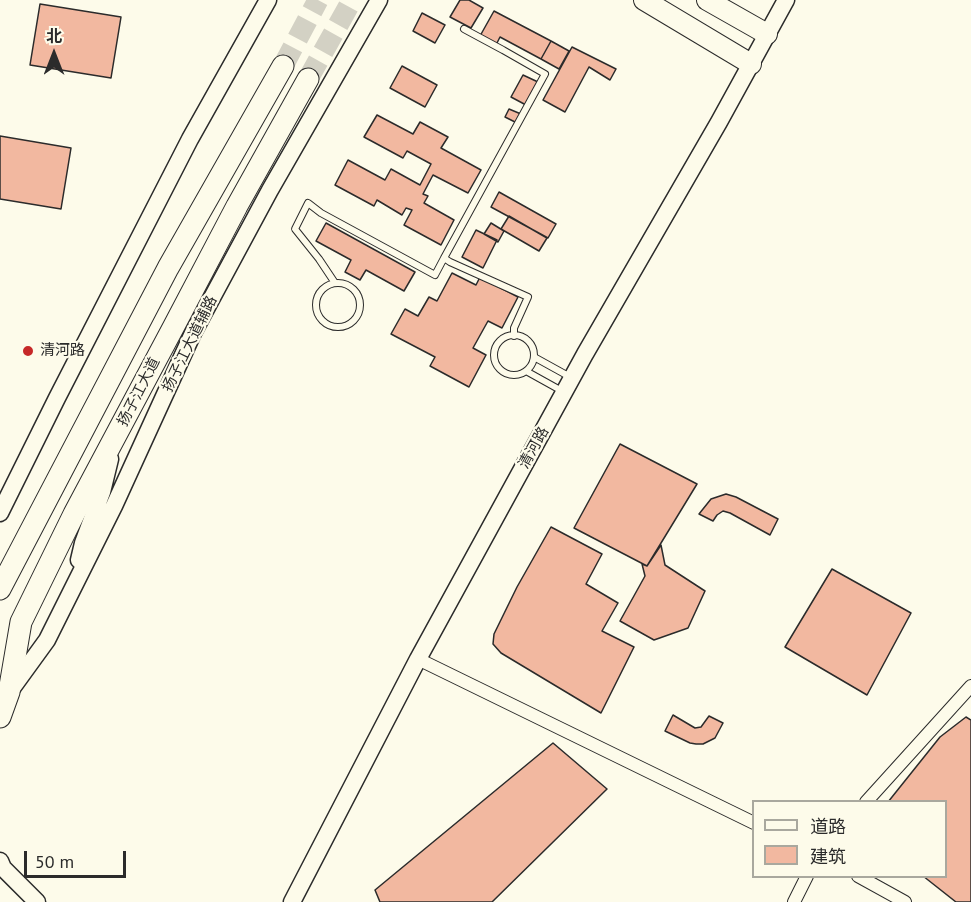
<!DOCTYPE html>
<meta charset="utf-8">
<style>
body{margin:0}
#map{position:relative;width:971px;height:902px;overflow:hidden;background:#fdfbea;font-family:"PT Sans","Noto Sans SC",sans-serif}
canvas{display:block}
.legend{position:absolute;left:752px;top:800px;width:195px;height:78px;box-sizing:border-box;background:#fdfbea;border:2px solid #a9a89e;margin:0;padding:8px 10px;list-style:none;font-size:18px;color:#2b2b2b}
.legend li{display:flex;align-items:center;gap:12px;height:30px}
.legend b{width:30px;border:2px solid #a9a89e}
.north{position:absolute;left:24px;top:24px;width:60px;height:60px;-webkit-text-stroke:4px #fdfbea;paint-order:stroke;rotate:0deg;font-size:16px;font-weight:700;line-height:24px;text-align:center;color:#2b2b2b}
.north::after{content:'';display:block;margin:auto;width:21px;height:27px;background:#2b2b2b;clip-path:polygon(50% 0,100% 100%,50% 72%,0 100%)}
.scale{position:absolute;left:24px;top:851px;width:102px;height:27px;box-sizing:border-box;border:3px solid #2b2b2b;border-top:0;padding-left:8px;font-size:18px;line-height:21px;white-space:nowrap;color:#2b2b2b;-webkit-text-stroke:4px #fdfbea;paint-order:stroke}
</style>
<div id="map">
<canvas width="971" height="902"></canvas>
<ul class="legend">
<li><b style="height:8px;background:#fdfbea"></b>道路</li>
<li><b style="height:16px;background:#f2b8a0"></b>建筑</li>
</ul>
<div class="north">北</div>
<div class="scale">50 m</div>
</div>
<script>
const c = document.querySelector('canvas').getContext('2d');
c.lineJoin = 'round';
function fill(path, color) { c.fillStyle = color; c.fill(path, 'evenodd'); }
function strokePath(path, color, width, dash) { c.strokeStyle = color; c.lineWidth = width; c.lineCap = dash ? 'butt' : 'round'; c.setLineDash(dash || []); c.stroke(path); }
function label(font, color, halo, rows, align = 'center') {
  c.font = font + ' "PT Sans","Noto Sans SC",sans-serif'; c.lineWidth = 4.5; c.setLineDash([]); c.textBaseline = 'middle'; c.strokeStyle = halo; c.fillStyle = color; for (const [text, x, y, turn = 0] of rows) {
    c.save(); c.translate(x, y); c.rotate((+turn || 0) * Math.PI / 180); c.textAlign = isNaN(turn) ? turn : align; if (halo) c.strokeText(text, 0, 0); c.fillText(text, 0, 0); c.restore();
  }
}
const building = new Path2D(`
 M460 0H469L483 8 471 28 450 17Z
 M40 4 121 17 111 78 30 65Z
 M494 11 551 41 541 59 500 37 496 45 480 36Z
 M422 13 445 25 435 43 413 31Z
 M551 41 569 51 559 69 541 59Z
 M572 47 616 69 610 80 589 67 565 112 543 100Z
 M402 66 437 85 425 107 390 88Z
 M523 75 538 82 526 105 511 97Z
 M509 109 521 114 517 123 505 117Z
 M377 115 413 134 420 122 448 137 441 148 481 170 468 193 433 175 423 194 428 196 424 203 454 220 441 245 404 225 412 210 406 208 402 215 377 200 374 206 335 185 348 160 385 180 391 169 420 185 431 164 407 151 403 158 364 137Z
 M0 136 71 148 61 209 0 199Z
 M499 192 556 224 548 238 491 207Z
 M509 216 547 238 539 251 501 229Z
 M326 223 415 272 404 291 366 270 360 280 345 272 351 260 316 241Z
 M491 223 504 231 498 242 484 234Z
 M476 230 497 240 483 268 462 257Z
 M452 273 476 285 480 277 518 297 502 328 488 321 473 348 486 355 469 387 430 366 435 357 391 334 405 309 418 316 429 297 437 301Z
 M620 444 697 484 647 566 574 528Z
 M726 494 736 497 778 519 770 535 730 513 723 511 717 515 713 521 699 514 711 499Z
 M551 527 602 554 586 584 618 603 602 631 634 647 601 713 501 653 493 644 494 634 517 587Z
 M661 545 665 565 705 591 688 628 654 640 620 621 645 576 642 564 647 566Z
 M832 569 911 613 867 695 785 647Z
 M673 715 695 728 701 727 709 716 723 723 715 738 703 744H696L690 743 665 731Z
 M966 717 971 720V902H956L923 876H946V802H888L940 737Z
 M553 743 607 789 492 902H380L375 890Z`);
fill(building, '#f2b8a0');
strokePath(building, '#2b2b2b', 1.5);
strokePath(new Path2D(`
 M283 66 318 0
 M308 79 352 0`), '#d3d1c4', 21, [21, 10]);
const service = new Path2D(`
 M464 29 503 50 545 74 444 258 450 262 528 297 514 328V336
 M335 283 319 259 295 229 308 203 321 213 435 275 444 258
 M316 305a22 22 0 1 1 44 0a22 22 0 1 1-44 0Z
 M494 355a20 20 0 1 1 40 0a20 20 0 1 1-40 0Z
 M534 357 572 378
 M526 371 562 391`);
const minor = new Path2D(`
 M418 659 754 823
 M866 802 971 686
 M858 876 905 902
 M794 902 807 876`);
const secondary = new Path2D(`
 M0 513 57 398 190 139 268 0
 M79 560 83 543 102 492 110 459
 M10 691 47 640 114 506 193 333 270 190 379 0
 M0 861 3 868 37 902
 M292 902 418 659 585 354 719 122 786 0`);
const primary = new Path2D(`
 M644 0 751 64
 M707 0 767 34`);
const trunk = new Path2D(`
 M0 589 168 268 283 66
 M0 717 9 692 21 622 74 514 174 326 237 206 308 79`);
strokePath(service, '#2b2b2b', 8);
strokePath(minor, '#2b2b2b', 14);
strokePath(secondary, '#2b2b2b', 19);
strokePath(primary, '#2b2b2b', 22);
strokePath(trunk, '#2b2b2b', 23);
strokePath(service, '#fdfbea', 6);
strokePath(minor, '#fdfbea', 12);
strokePath(secondary, '#fdfbea', 16);
strokePath(primary, '#fdfbea', 20);
strokePath(trunk, '#fdfbea', 21);
for (const [x, y, r, color] of [
 [28,351,6,"#c62828"]
]) { const dot = new Path2D(); dot.arc(x, y, r, 0, 2 * Math.PI); c.fillStyle = color; c.fill(dot); strokePath(dot, '#fdfbea', 2); }
label('15px', '#2b2b2b', '#fdfbea', [
 ["扬子江大道辅路",190,344,-64],
 ["扬子江大道",139,392,-63],
 ["清河路",534,448,-61]
]);
label('15px', '#2b2b2b', '#fdfbea', [
 ["清河路",40,351]
], 'left');
</script>
